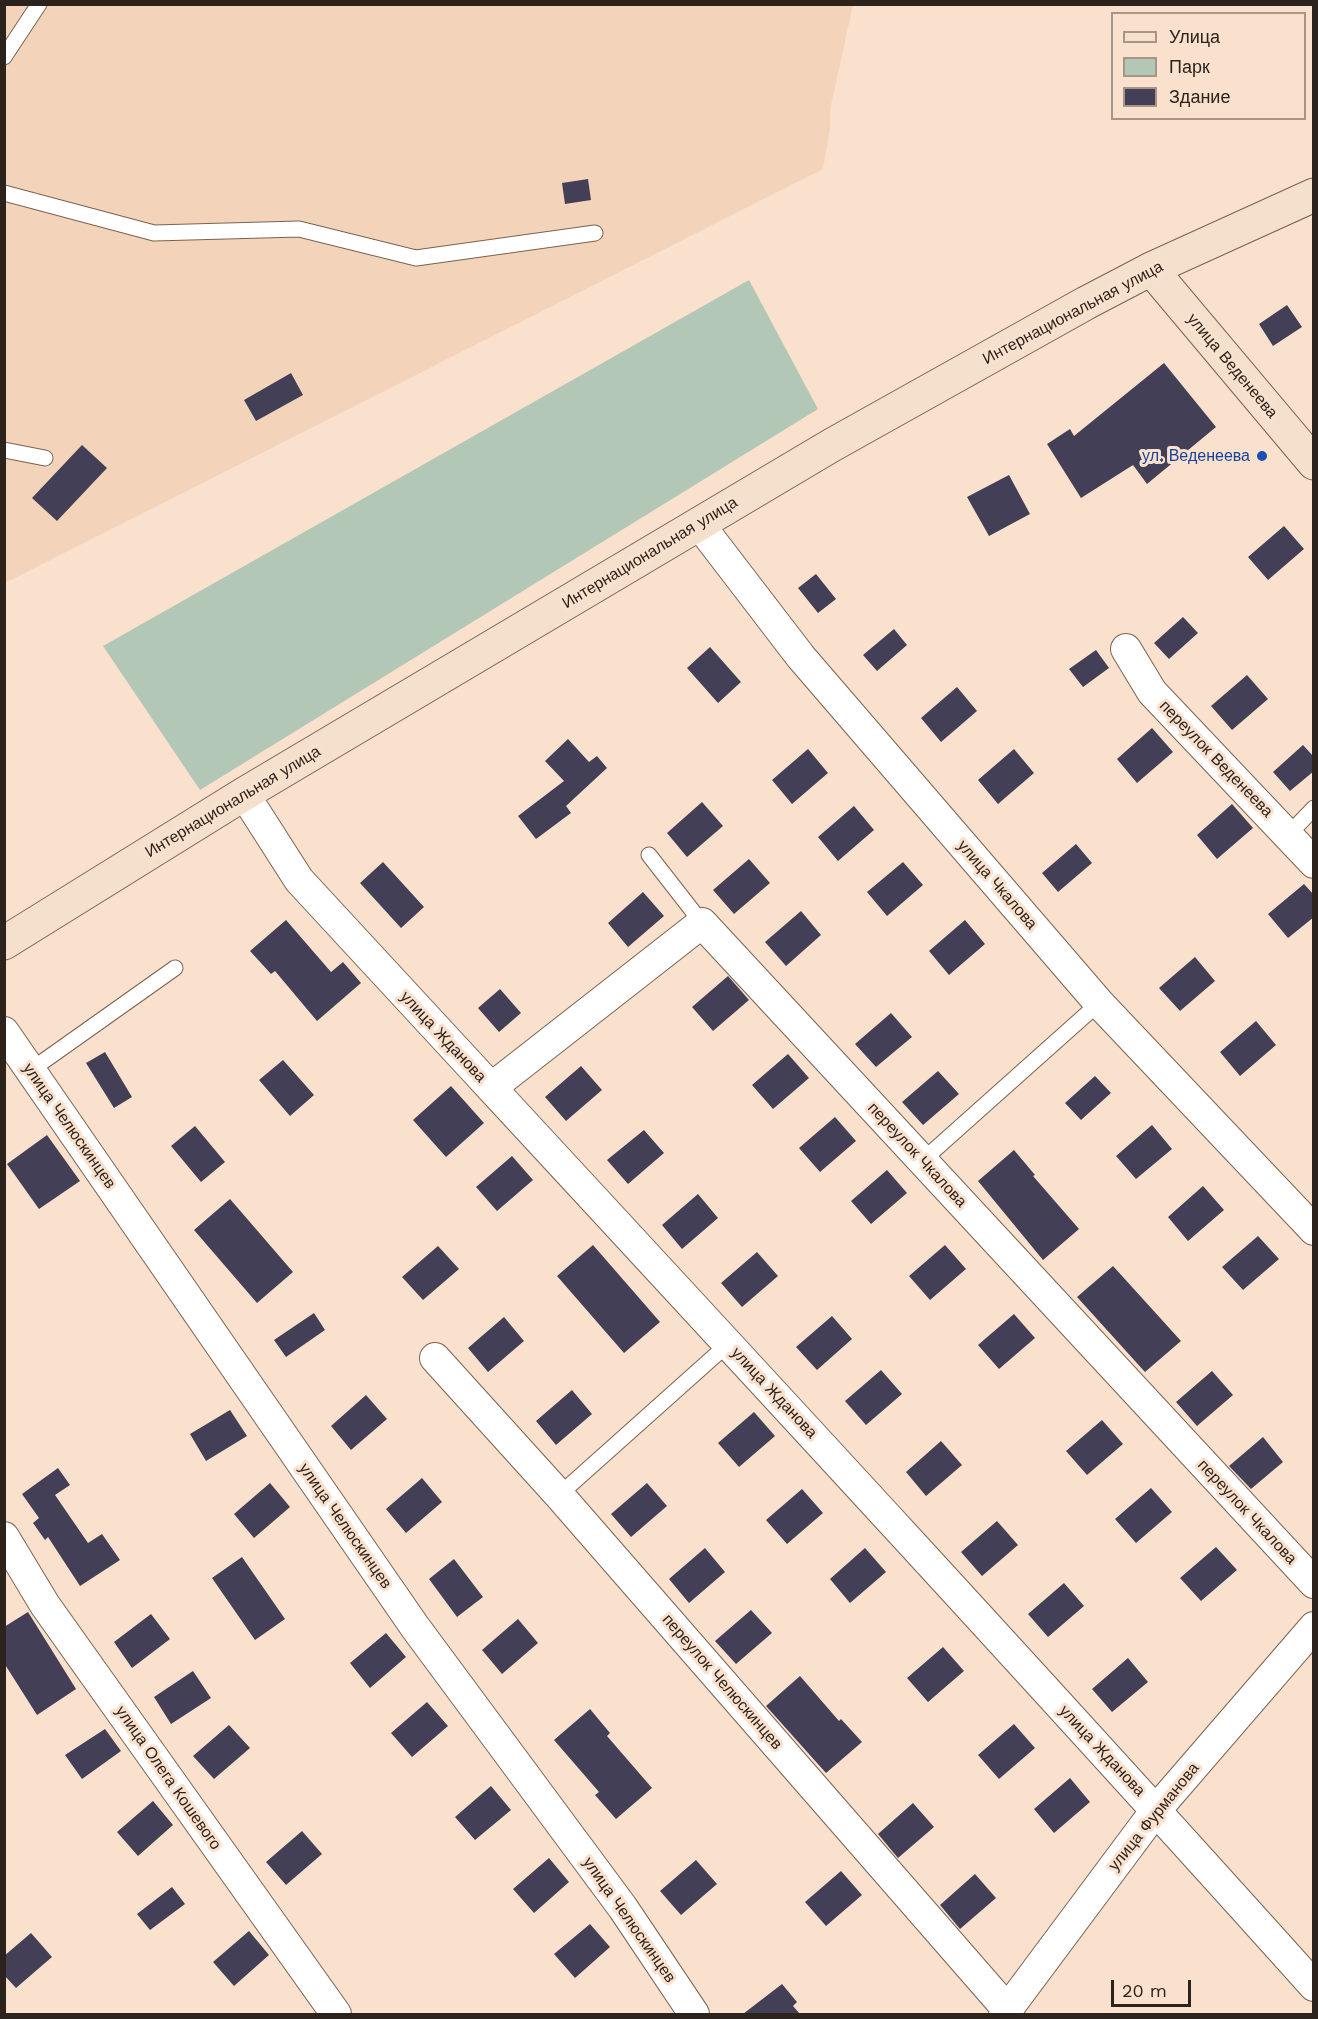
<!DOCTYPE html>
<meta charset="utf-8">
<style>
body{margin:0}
#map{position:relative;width:1318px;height:2019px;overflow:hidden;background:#fae1cd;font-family:"Work Sans",sans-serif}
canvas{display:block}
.frame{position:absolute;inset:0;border:6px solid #2c231c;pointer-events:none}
.legend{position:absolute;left:1111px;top:12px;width:195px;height:108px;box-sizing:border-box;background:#fae1cd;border:2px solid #a89586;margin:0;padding:8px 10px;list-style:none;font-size:18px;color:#2c231c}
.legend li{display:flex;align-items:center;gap:12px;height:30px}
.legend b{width:30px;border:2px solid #a89586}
.scale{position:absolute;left:1111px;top:1980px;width:80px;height:27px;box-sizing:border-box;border:3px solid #2c231c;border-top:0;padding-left:8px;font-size:18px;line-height:21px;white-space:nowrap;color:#2c231c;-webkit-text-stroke:4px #fae1cd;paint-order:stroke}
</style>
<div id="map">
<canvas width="1318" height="2019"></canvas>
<div class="frame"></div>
<ul class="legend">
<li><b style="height:8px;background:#f5e0ce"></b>Улица</li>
<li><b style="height:16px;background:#b2c7b5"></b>Парк</li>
<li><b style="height:16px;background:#423f56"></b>Здание</li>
</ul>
<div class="scale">20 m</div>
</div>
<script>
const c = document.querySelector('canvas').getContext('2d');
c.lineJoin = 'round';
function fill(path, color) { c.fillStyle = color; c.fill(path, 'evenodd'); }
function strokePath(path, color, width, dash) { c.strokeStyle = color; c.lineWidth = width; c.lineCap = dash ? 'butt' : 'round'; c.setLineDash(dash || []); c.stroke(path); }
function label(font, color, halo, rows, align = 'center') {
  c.font = font + ' "Work Sans",sans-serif'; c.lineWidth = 6; c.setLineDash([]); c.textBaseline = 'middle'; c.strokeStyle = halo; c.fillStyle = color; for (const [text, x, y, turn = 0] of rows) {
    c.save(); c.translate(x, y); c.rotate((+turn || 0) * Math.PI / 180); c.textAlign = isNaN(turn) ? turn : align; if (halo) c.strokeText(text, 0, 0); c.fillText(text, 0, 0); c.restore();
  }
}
fill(new Path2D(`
 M5 5H853L830 110V129L823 169 5 583Z`), '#f3d4bb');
fill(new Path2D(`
 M749 280 818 409 200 790 103 646Z`), '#b2c7b5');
fill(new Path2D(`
 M588 179 591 200 565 204 562 183Z
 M1287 305 1302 327 1273 346 1259 324Z
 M1164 363 1216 427 1147 484 1133 465 1081 498 1047 444 1070 429 1074 436Z
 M291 373 303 395 256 421 244 400Z
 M82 445 107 468 57 521 32 498Z
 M1009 475 1030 514 989 536 967 497Z
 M1284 526 1304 549 1268 580 1248 557Z
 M816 574 836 599 818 613 798 588Z
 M1183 617 1198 633 1169 659 1154 643Z
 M894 629 907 645 877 671 863 655Z
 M710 647 741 682 718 703 687 668Z
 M1096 650 1109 668 1083 687 1069 669Z
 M1247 675 1268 699 1232 730 1211 706Z
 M957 687 977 711 941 742 921 718Z
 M1152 728 1173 752 1137 783 1117 759Z
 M568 739 589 762 597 756 607 768 566 806 571 813 536 839 518 816 564 781 545 761Z
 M1303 745 1314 757V771L1290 791 1273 772Z
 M808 749 828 773 792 804 772 780Z
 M1014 749 1034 773 998 804 978 780Z
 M702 802 723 826 687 857 667 833Z
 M1232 804 1253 828 1217 859 1197 835Z
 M854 806 874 830 838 861 818 837Z
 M1076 844 1092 863 1058 892 1042 873Z
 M749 859 770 883 734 914 713 890Z
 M383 862 424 907 401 928 360 883Z
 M903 862 923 885 887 916 867 892Z
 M1304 884 1314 895V917L1288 938 1268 914Z
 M643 892 664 916 628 947 608 923Z
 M801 911 821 935 786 966 765 942Z
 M286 920 331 972 343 962 361 983 317 1021 275 971 271 974 250 951Z
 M965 920 985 944 949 975 929 951Z
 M1195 957 1215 981 1180 1011 1159 988Z
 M728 976 749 1000 713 1031 692 1007Z
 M500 989 521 1013 499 1032 478 1008Z
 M891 1013 912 1037 876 1067 855 1044Z
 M1256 1021 1276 1045 1240 1076 1220 1052Z
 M105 1052 132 1097 114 1108 86 1063Z
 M788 1054 809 1078 773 1109 752 1085Z
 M283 1060 314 1095 290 1116 259 1080Z
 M581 1066 602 1090 566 1121 545 1097Z
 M938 1071 959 1094 923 1125 902 1102Z
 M1095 1076 1111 1093 1081 1120 1065 1103Z
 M451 1086 484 1123 446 1157 413 1120Z
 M835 1117 856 1141 820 1172 799 1148Z
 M1152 1125 1172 1149 1136 1179 1116 1156Z
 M195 1126 225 1162 201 1182 171 1146Z
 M644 1130 664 1153 628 1184 607 1160Z
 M47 1135 80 1181 39 1209 7 1164Z
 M1014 1150 1035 1175 1033 1176 1079 1229 1043 1260 978 1181Z
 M512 1156 533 1180 497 1211 476 1187Z
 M887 1170 907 1193 871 1224 851 1201Z
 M1203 1186 1224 1210 1188 1241 1168 1217Z
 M698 1194 718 1218 682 1249 662 1225Z
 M230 1199 293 1272 257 1303 194 1230Z
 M1258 1236 1279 1259 1243 1290 1222 1267Z
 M593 1245 660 1322 624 1353 557 1276Z
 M945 1245 966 1269 930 1300 909 1276Z
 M438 1246 459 1269 423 1300 402 1277Z
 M757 1252 778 1276 742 1307 721 1283Z
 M1113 1266 1181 1341 1145 1372 1077 1297Z
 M314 1313 325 1330 286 1357 274 1340Z
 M1014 1314 1035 1338 999 1369 978 1345Z
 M832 1316 852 1339 817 1370 796 1347Z
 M504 1317 524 1341 488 1372 468 1348Z
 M881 1370 902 1394 866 1425 845 1401Z
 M1212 1371 1233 1395 1197 1426 1176 1402Z
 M572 1390 592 1414 556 1445 536 1421Z
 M366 1395 387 1419 351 1450 331 1426Z
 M230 1410 247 1436 206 1461 190 1434Z
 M754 1412 775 1436 739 1467 718 1443Z
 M1102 1420 1123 1444 1087 1475 1066 1451Z
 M1263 1437 1283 1462 1251 1489 1229 1466Z
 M941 1441 962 1465 926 1496 906 1472Z
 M58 1468 70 1485 55 1495 88 1543 102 1534 120 1560 80 1586 48 1537 45 1540 33 1523 39 1518 22 1494Z
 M422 1478 442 1502 406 1533 386 1509Z
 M270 1483 290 1507 254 1538 234 1514Z
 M647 1483 667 1506 631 1537 611 1514Z
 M1151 1488 1172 1512 1136 1543 1115 1519Z
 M802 1489 823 1513 787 1544 766 1520Z
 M997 1521 1018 1545 982 1576 961 1552Z
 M1216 1547 1237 1570 1201 1601 1180 1578Z
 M705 1548 725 1572 689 1603 669 1579Z
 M865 1548 886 1572 850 1603 830 1579Z
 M242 1557 285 1619 255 1640 212 1578Z
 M454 1559 483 1597 457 1617 429 1579Z
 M1064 1583 1084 1606 1048 1637 1028 1614Z
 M751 1610 772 1633 736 1664 715 1641Z
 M28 1612 76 1689 37 1715 4 1663V1627Z
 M151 1614 170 1639 132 1668 114 1642Z
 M518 1619 538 1643 502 1674 482 1650Z
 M386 1633 406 1657 370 1688 350 1663Z
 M943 1647 964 1671 928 1702 907 1678Z
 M1128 1658 1148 1682 1112 1712 1092 1689Z
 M193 1671 211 1698 171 1724 154 1697Z
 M800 1676 839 1721 841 1719 862 1742 826 1773 766 1706Z
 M427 1702 448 1726 412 1757 391 1733Z
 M590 1709 610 1733 607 1736 652 1788 616 1819 595 1795 599 1792 554 1740Z
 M1014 1724 1035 1748 999 1779 978 1755Z
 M229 1725 250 1748 214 1779 193 1756Z
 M105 1729 121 1751 82 1779 65 1755Z
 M1070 1778 1090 1802 1054 1833 1034 1809Z
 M491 1786 511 1810 475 1840 455 1817Z
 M153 1801 173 1825 138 1856 117 1832Z
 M913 1803 934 1827 898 1858 878 1834Z
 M302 1831 322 1854 286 1885 266 1862Z
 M549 1858 569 1882 534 1913 513 1889Z
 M696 1860 717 1884 681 1915 660 1891Z
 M841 1871 862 1895 826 1926 805 1902Z
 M975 1874 996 1898 960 1929 940 1905Z
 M172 1887 185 1904 150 1930 137 1914Z
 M590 1924 610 1947 575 1978 554 1954Z
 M249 1931 269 1955 234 1986 213 1962Z
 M31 1933 52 1957 16 1988 4 1975V1956Z
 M782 1984 797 2002 793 2006 800 2014H743Z`), '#423f56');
const lane = new Path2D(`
 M4 57 39 4
 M4 193 154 233 299 229 416 258 595 233
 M4 450 45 458
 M1288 835 1314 808
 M649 855 702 923
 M31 1070 175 968
 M922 1161 1099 1003
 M559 1495 728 1344`);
const street = new Path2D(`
 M699 524 801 657 1099 1003 1314 1230
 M1126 649 1152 692 1314 863
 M244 794 299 880C638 1247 979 1613 1314 1986
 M4 1032 415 1627 623 1908 694 2014
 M491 1088 702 923 1314 1583
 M435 1358 559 1495 1007 2009
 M4 1537 45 1605 336 2014
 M1004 2014 1156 1810 1314 1627`);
const secondary = new Path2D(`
 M1151 269 1314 463
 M4 943 244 794 832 445 1086 303 1151 269 1314 195`);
strokePath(lane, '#786351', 17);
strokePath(street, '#786351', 32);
strokePath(secondary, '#786351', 35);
strokePath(lane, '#fff', 15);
strokePath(street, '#fff', 30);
strokePath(secondary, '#f5e0ce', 33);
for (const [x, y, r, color] of [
 [1262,456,6,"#1a4fb4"]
]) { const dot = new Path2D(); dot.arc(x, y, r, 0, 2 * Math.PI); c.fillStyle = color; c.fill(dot); strokePath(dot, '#fae1cd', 2); }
label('16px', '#2c231c', '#fae1cd', [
 ["Интернациональная улица",1073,313,-28],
 ["улица Веденеева",1232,366,50],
 ["Интернациональная улица",650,553,-31],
 ["переулок Веденеева",1216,759,46],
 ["Интернациональная улица",233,802,-31],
 ["улица Чкалова",997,885,49],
 ["улица Жданова",443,1037,47],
 ["улица Челюскинцев",69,1126,55],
 ["переулок Чкалова",917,1155,47],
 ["улица Жданова",774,1393,47],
 ["переулок Чкалова",1247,1512,47],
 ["улица Челюскинцев",345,1526,55],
 ["переулок Челюскинцев",722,1682,49],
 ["улица Жданова",1102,1751,47],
 ["улица Олега Кошевого",168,1778,55],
 ["улица Фурманова",1154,1817,-51],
 ["улица Челюскинцев",629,1920,55]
]);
label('16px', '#164399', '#fae1cd', [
 ["ул. Веденеева",1250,456]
], 'right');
</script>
